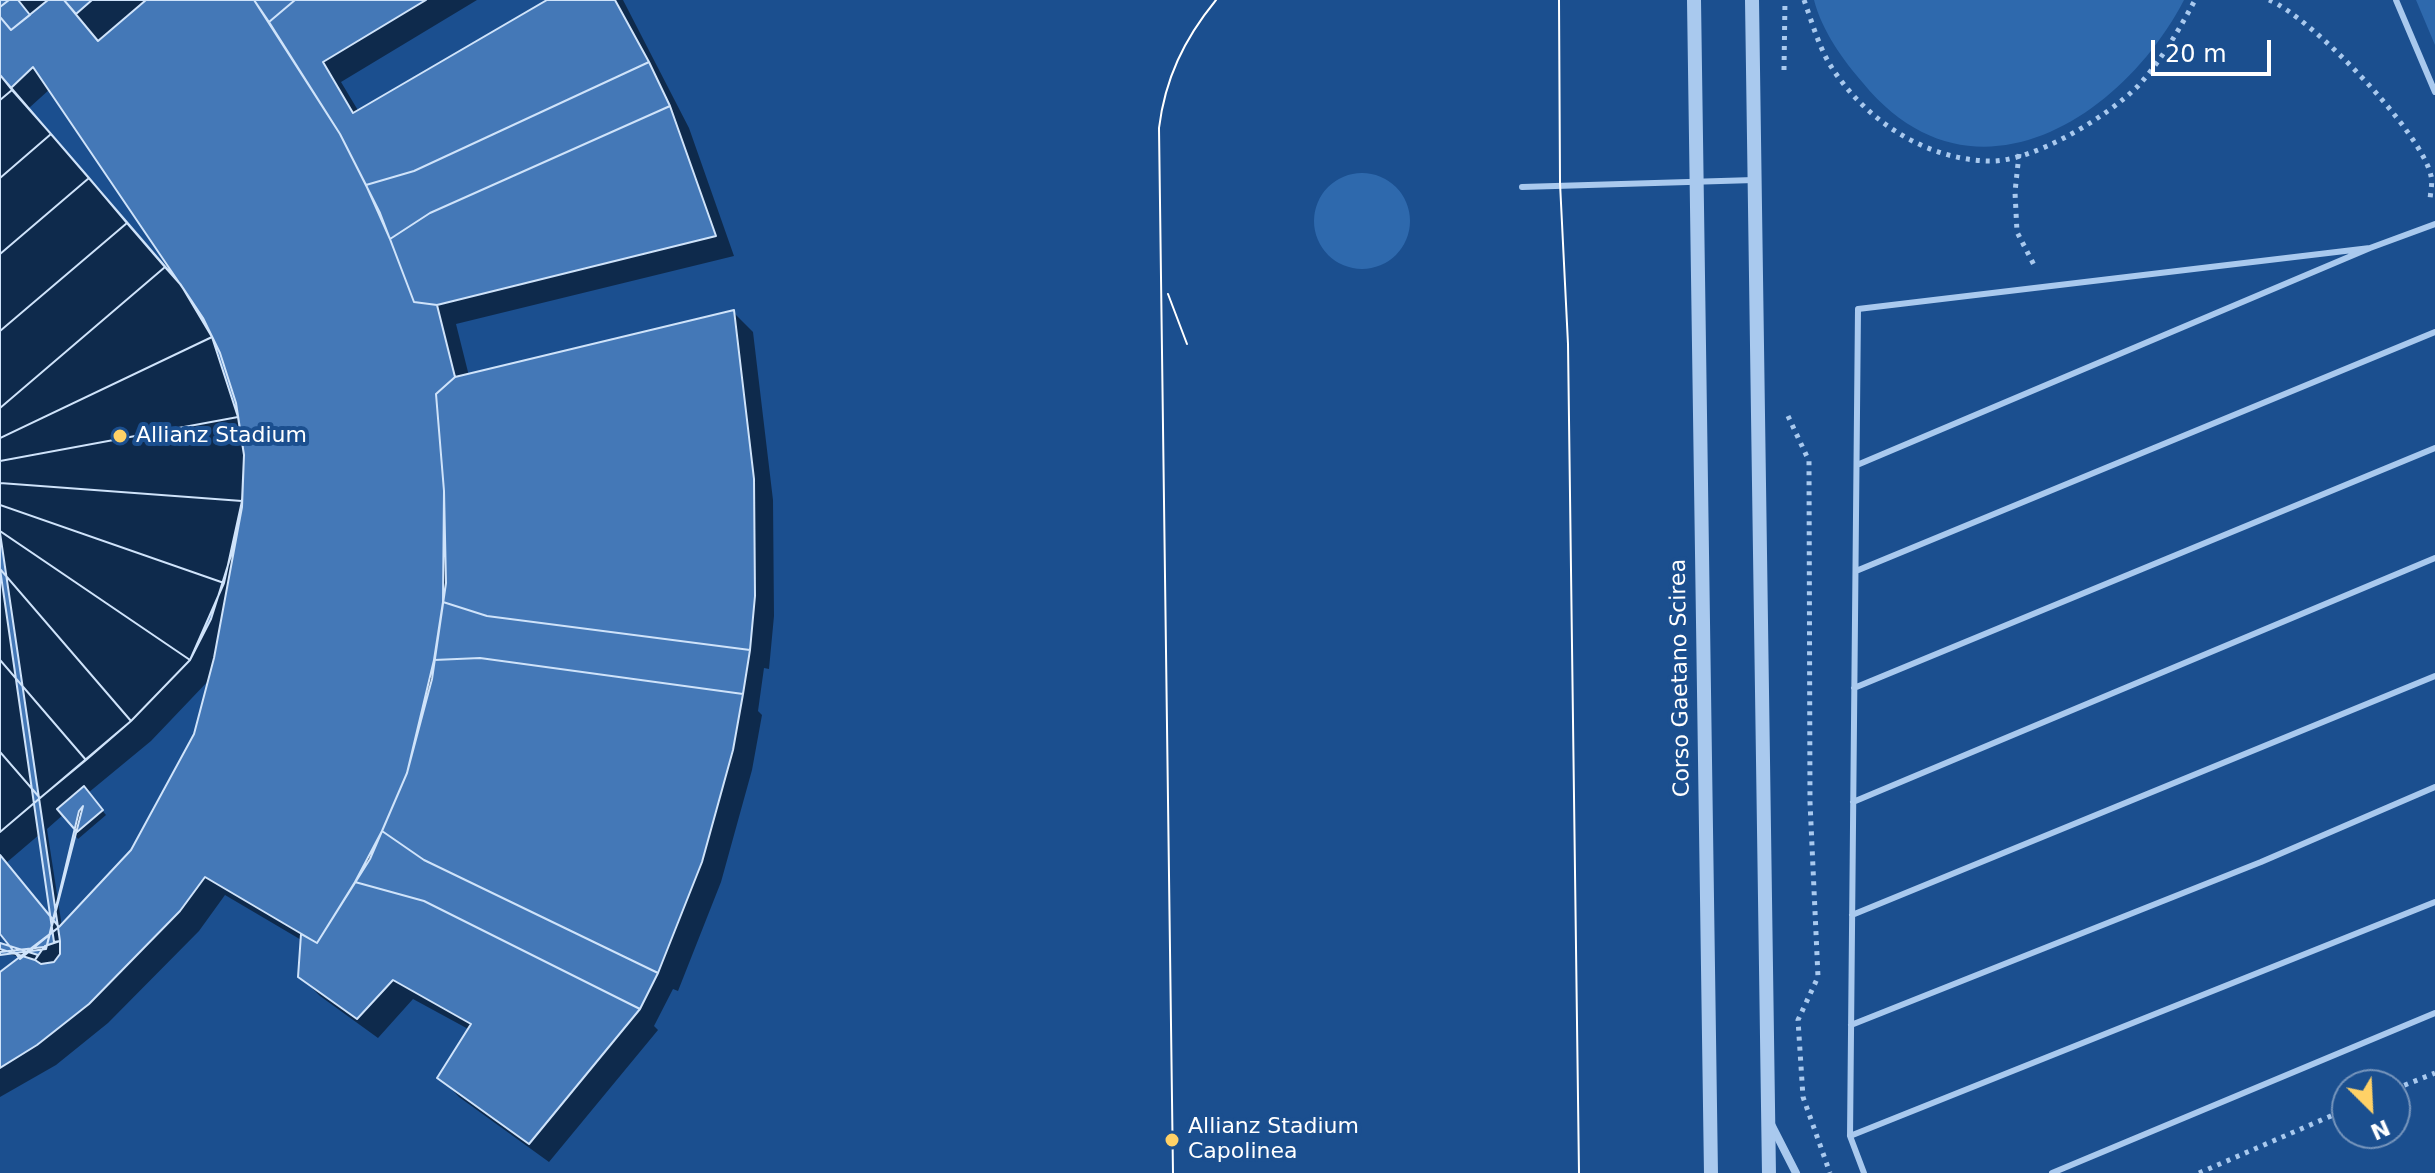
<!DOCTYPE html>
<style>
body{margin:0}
#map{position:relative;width:2435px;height:1173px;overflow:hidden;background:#1b4f8f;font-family:"DejaVu Sans",sans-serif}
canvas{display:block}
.north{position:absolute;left:2331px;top:1069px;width:80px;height:80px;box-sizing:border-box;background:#1b4f8f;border:2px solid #7695bc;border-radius:50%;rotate:156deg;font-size:22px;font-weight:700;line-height:32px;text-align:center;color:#fff}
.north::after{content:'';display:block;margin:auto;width:28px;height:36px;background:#ffd166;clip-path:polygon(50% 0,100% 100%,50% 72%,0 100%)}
.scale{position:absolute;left:2151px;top:40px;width:120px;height:36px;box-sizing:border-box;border:4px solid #fff;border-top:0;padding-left:10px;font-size:24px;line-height:28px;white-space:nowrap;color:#fff;-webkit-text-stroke:6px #1b4f8f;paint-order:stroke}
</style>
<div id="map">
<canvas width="2435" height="1173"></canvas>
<div class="north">N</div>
<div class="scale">20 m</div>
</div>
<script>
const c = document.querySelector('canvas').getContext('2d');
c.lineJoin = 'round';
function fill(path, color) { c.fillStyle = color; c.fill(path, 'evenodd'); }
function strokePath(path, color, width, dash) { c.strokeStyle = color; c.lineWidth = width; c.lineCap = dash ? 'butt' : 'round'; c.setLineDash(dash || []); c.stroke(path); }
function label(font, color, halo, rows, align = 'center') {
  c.font = font + ' "DejaVu Sans",sans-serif'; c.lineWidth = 8; c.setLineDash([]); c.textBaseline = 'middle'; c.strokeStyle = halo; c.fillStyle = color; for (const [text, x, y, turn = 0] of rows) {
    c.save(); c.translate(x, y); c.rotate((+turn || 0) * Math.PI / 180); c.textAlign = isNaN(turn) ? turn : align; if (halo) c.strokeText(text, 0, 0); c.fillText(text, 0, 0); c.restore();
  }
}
fill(new Path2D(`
 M1814 0H2184C2121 121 1970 214 1863 83 1843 60 1822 31 1814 0Z
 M2416 0H2435V45Z
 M1314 221a48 48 0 1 1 96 0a48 48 0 1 1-96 0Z`), '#2e69ad');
fill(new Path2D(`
 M0 0H477L341 82 359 112 551 0H623L689 128 734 256 456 324 469 376 733 312 753 332 773 500 774 616 769 669 764 668 758 711 762 715 752 770 721 882 678 991 673 989 654 1026 658 1030 549 1162 459 1097 440 1077 470 1030 413 999 378 1038 320 996 300 976 303 941 225 895 199 931 108 1023 56 1065 0 1097V974L25 959 0 951V945L16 950 0 931ZM50 89 174 270 171 272 29 108ZM211 678 196 735 133 852 62 927 47 829 64 814 76 828 75 835 78 839 106 815 88 793 151 741ZM40 834 53 921 6 863Z`), '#0007');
const building = new Path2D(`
 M0 0H254L340 134 380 213 414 302 437 305 455 377 436 394 444 491 446 583 432 679 407 773 370 859 317 943 205 877 180 911 89 1004 37 1045 0 1068V972L59 927 131 850 194 734 214 658 242 507 244 455 236 403 220 353 203 318 33 67 11 88 0 75Z
 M9 0H48L11 30 0 17V7Z
 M9 0H18L30 15 11 30 0 17V7Z
 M64 0H146L98 41Z
 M64 0H92L76 14Z
 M254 0H295L269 22Z
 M295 0H426L323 62 353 113 547 0H615L649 62 414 171 366 185 340 134 269 22Z
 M649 62 670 106 430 213 390 239 366 185 414 171Z
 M0 75 181 285 203 318 220 353 236 403 244 455 242 507 234 546 211 619 190 660 131 721 0 832Z
 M0 75 12 90 0 100Z
 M12 90 51 134 0 178V100Z
 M670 106 716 236 437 305 414 302 390 239 430 213Z
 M51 134 89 178 0 254V178Z
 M89 178 127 223 0 331V254Z
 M127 223 165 267 0 408V331Z
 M165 267 181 285 212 337 0 438V408Z
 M734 310 754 479 755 596 750 650 487 616 443 602 444 491 436 394 455 377Z
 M212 337 238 417 0 461V438Z
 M238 417 244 455 242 501 0 483V461Z
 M0 483 242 501 224 583 0 505Z
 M0 505 224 583 190 660 0 531Z
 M0 531 190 660 131 721 0 569Z
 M0 533 60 941 54 942 0 569Z
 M0 569 131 721 86 760 0 660Z
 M443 602 487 616 750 650 743 694 480 658 434 660Z
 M480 658 743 694 733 750 702 862 658 973 424 860 382 831 407 773 434 660Z
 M0 660 86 760 40 798 0 752Z
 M0 752 40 798 0 832Z
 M84 786 103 810 77 832 57 809Z
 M83 806 46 949 79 811Z
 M382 831 424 860 658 973 640 1009 424 901 355 882Z
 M0 855 59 927 20 959 0 934Z
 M355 882 424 901 640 1009 529 1144 437 1078 471 1024 393 980 357 1019 298 977 301 934 317 943Z
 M60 941V954L54 962 41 964 35 960 44 947 46 949 45 946Z
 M0 943 38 955 35 960 0 949Z
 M44 947 46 949 0 955V952Z`);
fill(building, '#4478b7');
strokePath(building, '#cfe3fa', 2);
strokePath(new Path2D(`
 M1804 0C1812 22 1819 48 1832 68 1866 120 1924 159 1988 161 2032 163 2107 117 2138 86 2161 61 2179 30 2195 0
 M2269 0C2311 17 2422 132 2431 176 2433 183 2430 194 2430 201
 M1784 70 1785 0
 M2019 154 2015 192 2017 232 2034 265
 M1788 416 1809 461 1810 802 1818 977 1798 1020 1803 1097 1830 1173
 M2395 1089 2435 1073
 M2199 1173 2347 1109`), '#a9c9ee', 5, [4, 6]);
strokePath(new Path2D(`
 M2396 0 2435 92
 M1522 187 1754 180
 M1857 465 2370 248 2435 224
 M1856 571 2435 332
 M1854 688 2435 448
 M1853 802 2435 558
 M1852 915 2435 676
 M1851 1025 2261 862 2435 787
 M1850 1136 2435 902
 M1864 1173 1850 1136 1858 309 2370 248
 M2052 1173 2435 1013`), '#a9c9ee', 6);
strokePath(new Path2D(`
 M1771 1124 1796 1173`), '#a9c9ee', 8);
strokePath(new Path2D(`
 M1694 0 1711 1173
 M1752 0 1769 1173`), '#a9c9ee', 14);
strokePath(new Path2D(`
 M1559 0 1560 183 1568 344 1579 1173
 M1168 294 1187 344
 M1173 1173 1159 128C1165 79 1184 39 1216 0`), '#fff', 2);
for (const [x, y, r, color] of [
 [120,436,8,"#ffd166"],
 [1172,1140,8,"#ffd166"]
]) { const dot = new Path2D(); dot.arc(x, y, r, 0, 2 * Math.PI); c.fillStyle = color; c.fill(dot); strokePath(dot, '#1b4f8f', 3); }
label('22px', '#fff', '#1b4f8f', [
 ["Allianz Stadium",136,436],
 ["Allianz Stadium",1188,1127],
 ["Capolinea",1188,1152]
], 'left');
label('22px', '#fff', '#1b4f8f', [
 ["Corso Gaetano Scirea",1681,678,-91]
]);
</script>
